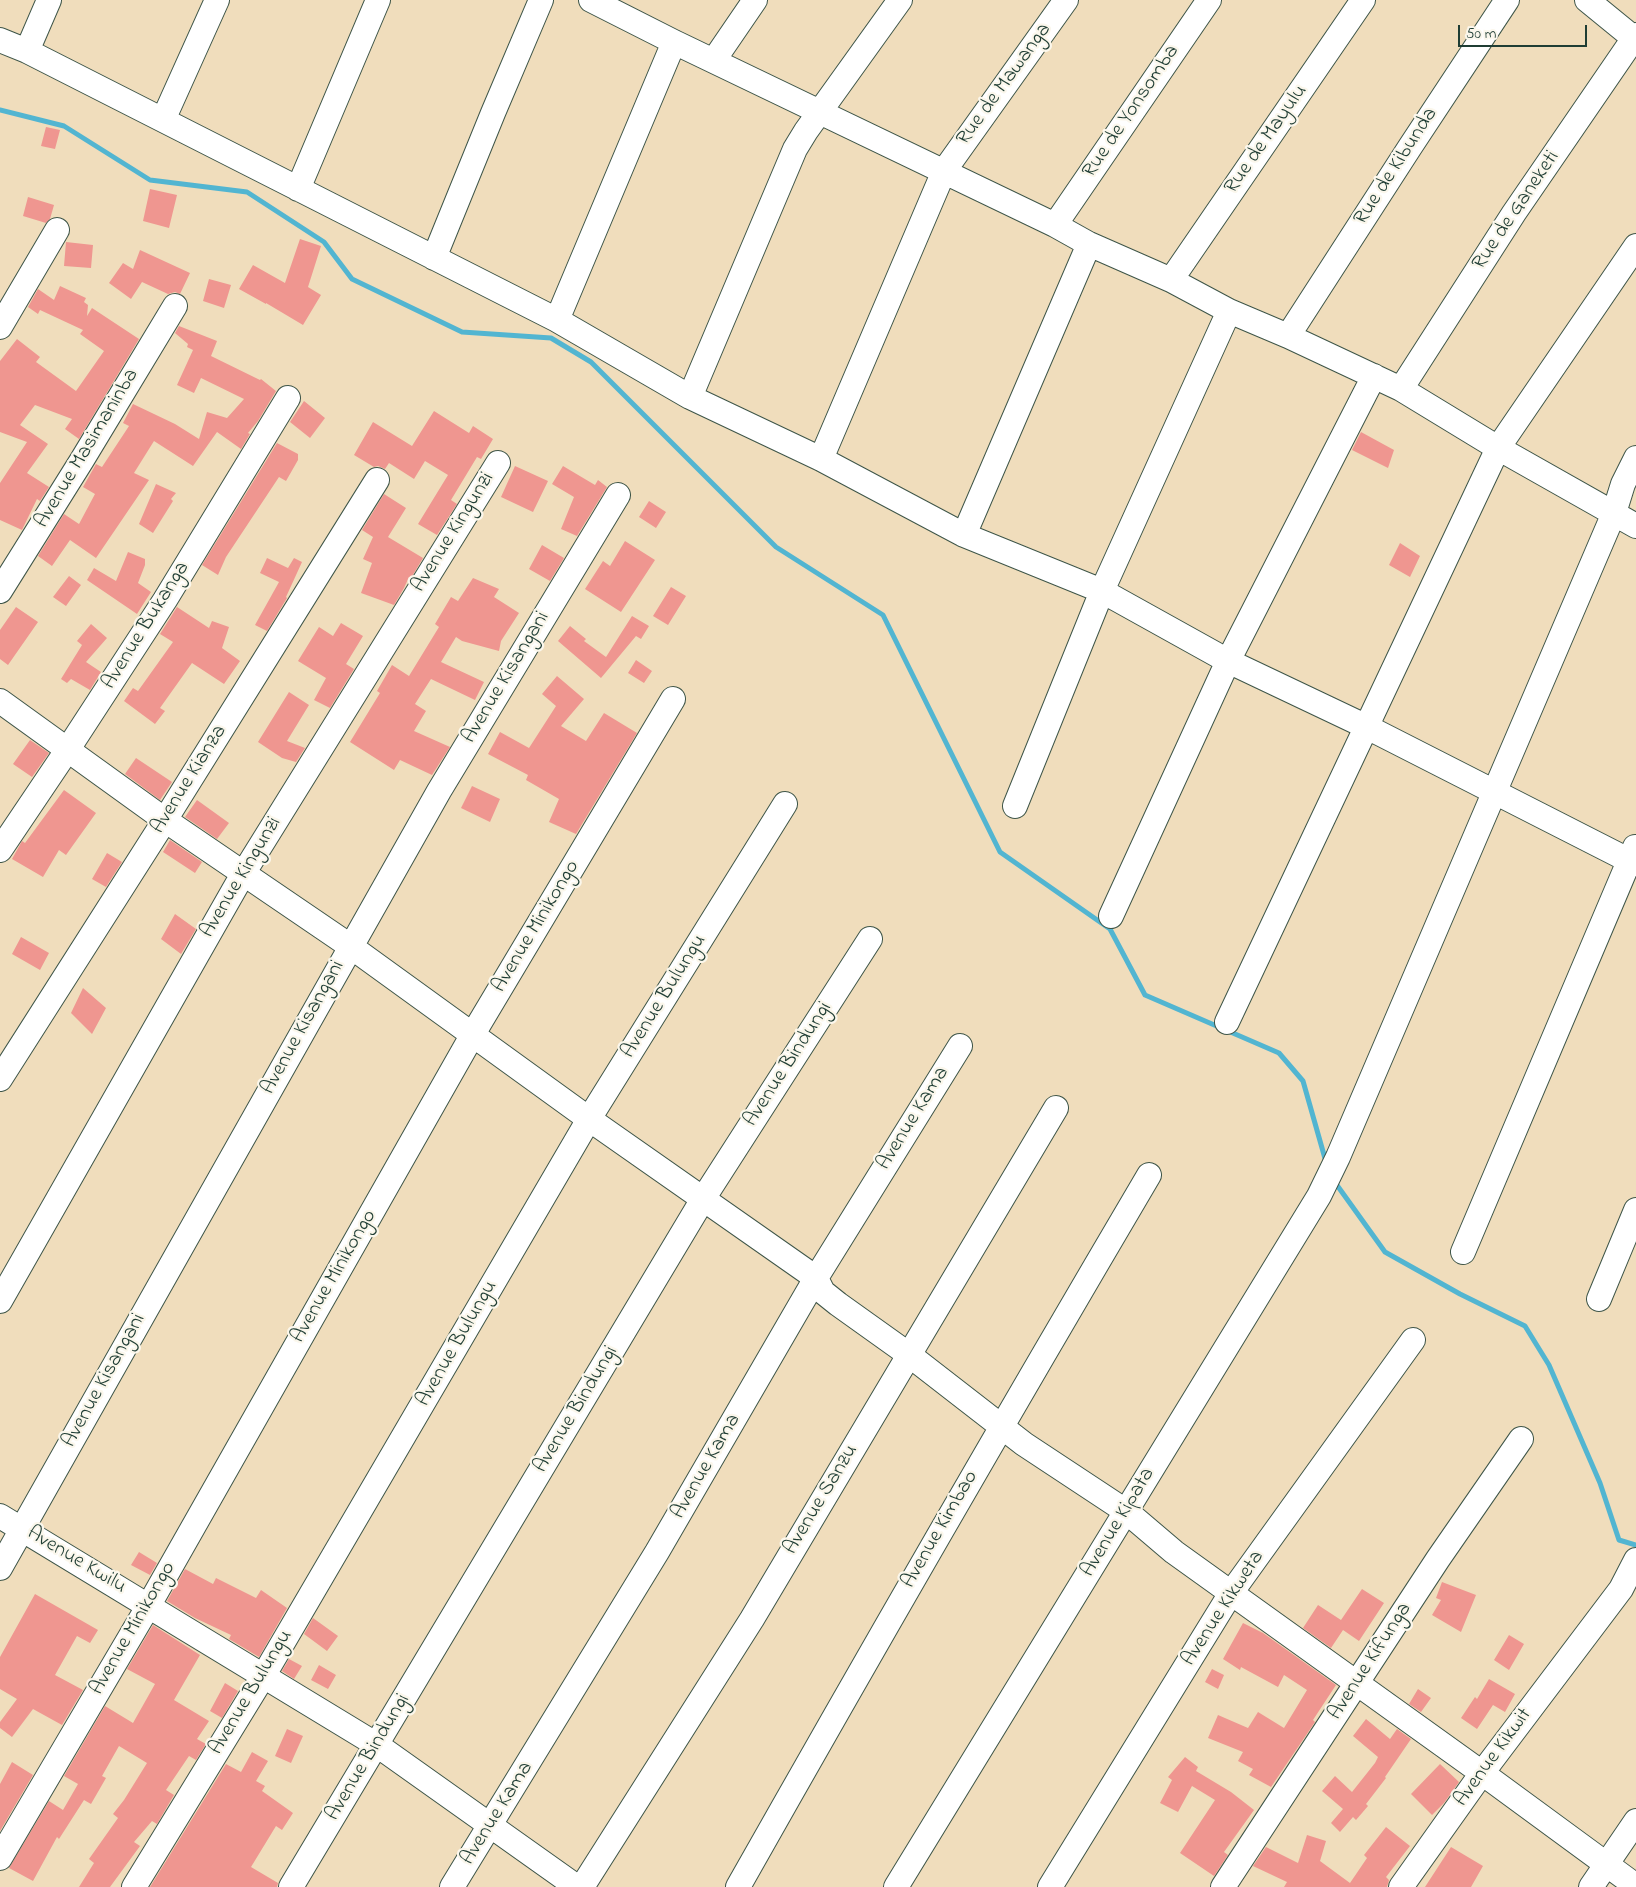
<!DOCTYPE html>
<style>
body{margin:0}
#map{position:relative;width:1636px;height:1887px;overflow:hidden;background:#f0ddbc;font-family:"Indie Flower",sans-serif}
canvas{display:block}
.scale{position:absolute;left:1458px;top:25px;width:129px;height:22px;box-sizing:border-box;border:2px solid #1f3d34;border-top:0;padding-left:6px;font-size:15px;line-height:18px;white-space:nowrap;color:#1f3d34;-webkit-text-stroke:4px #fbf7ec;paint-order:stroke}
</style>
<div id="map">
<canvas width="1636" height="1887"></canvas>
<div class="scale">50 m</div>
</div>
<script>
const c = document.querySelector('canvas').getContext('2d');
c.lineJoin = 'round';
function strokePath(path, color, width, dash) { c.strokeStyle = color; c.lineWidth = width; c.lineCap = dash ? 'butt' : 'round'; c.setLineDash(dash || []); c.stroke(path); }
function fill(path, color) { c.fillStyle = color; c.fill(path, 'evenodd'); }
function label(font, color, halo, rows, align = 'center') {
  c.font = font + ' "Indie Flower",sans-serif'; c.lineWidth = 4.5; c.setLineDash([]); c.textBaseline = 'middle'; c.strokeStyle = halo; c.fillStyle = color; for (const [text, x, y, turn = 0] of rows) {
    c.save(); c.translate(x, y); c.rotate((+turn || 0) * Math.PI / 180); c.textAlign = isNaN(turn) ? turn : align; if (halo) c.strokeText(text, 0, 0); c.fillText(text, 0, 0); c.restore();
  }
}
strokePath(new Path2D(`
 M0 110 64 126 150 180 247 192 324 242 352 279 462 332 551 338 591 362 776 547 883 615 1000 852 1110 929 1145 995 1279 1053 1303 1081 1326 1162
 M1334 1181 1385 1252 1460 1294 1525 1326 1549 1365 1600 1483 1619 1540 1636 1545`), '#52b5d1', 5);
fill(new Path2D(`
 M46 127 60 130 55 149 41 146Z
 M150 189 177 195 169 228 143 221Z
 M28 197 54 205 50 219 46 223 23 216Z
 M300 239 321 246 308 287 321 295 303 325 266 303V304L239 289 253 265 285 283Z
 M66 242 93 245 91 268 64 266Z
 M140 250 190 273 180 294 175 292 168 294 142 282 131 299 109 283 123 263 133 269Z
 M209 279 231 285 224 308 203 301Z
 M60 286 86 298 84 302 88 305 87 316 92 308 139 339 79 439 65 429 72 419 35 405 20 425 48 444 27 473 49 487 40 501 37 499 22 530 0 520V483L27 442 0 432V361L17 339 40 357 36 362 76 391 104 351 80 334 83 330 40 310 38 314 28 307 38 289 54 300Z
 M179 326 217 341 211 356 260 380 261 379 276 391 258 421 248 433 250 434 241 449 217 432 193 466 154 441 134 473 149 480 96 558 70 540 52 566 38 556 64 514 79 524 95 494 83 487 96 464 102 467 129 426 123 423 133 404 175 424 199 439 207 412 227 418 244 399 201 378 194 393 177 385 193 350 187 347 188 344 175 333Z
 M304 401 325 418 310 438 290 422Z
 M434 411 469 433 473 426 493 439 481 459 477 457 451 500 457 504 437 535 418 524 448 475 425 461 414 479 389 463 385 469 378 466 374 467 354 455 373 422 412 446Z
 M1361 432 1394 450 1388 468 1352 450Z
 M277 443 298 454V460L286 481 279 477 226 557 218 575 202 565Z
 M515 466 548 481 533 512 501 497Z
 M563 466 595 485 598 480 607 487 577 536 561 529 574 497 552 484Z
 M156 484 176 493 171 499 173 501 153 533 139 524Z
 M384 494 406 508 388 537 423 558 411 578 409 577 404 588 394 605 361 593 372 563 363 559 373 537 362 530Z
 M649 501 666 512 656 528 639 517Z
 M625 541 655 560 621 612 585 589 603 561 610 566Z
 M1400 543 1420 556 1410 577 1389 565Z
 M542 545 564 558 550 581 529 569Z
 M128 552 145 559V565L138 583 151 592 137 614 87 580 94 568 116 581Z
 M267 558 288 568 294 558 302 562 286 597 287 598 267 631 255 625 279 582 260 573Z
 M69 576 81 585 66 606 53 597Z
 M473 578 499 589 494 597 519 613 501 641 499 651 462 641 456 637 441 662 484 682 475 700 431 679 415 704 426 711 414 731 450 747 432 775 400 760 394 770 350 742 380 693 377 691 392 665 409 676 439 627 435 624 451 597 458 601Z
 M671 587 686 596 668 625 653 616Z
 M16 607 38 622 8 665 0 659V630Z
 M177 607 209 628 212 621 229 627 222 648 240 661 224 684 192 663 160 708 165 711 155 724 124 701 133 688 138 691 173 642 160 634Z
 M632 616 649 626 641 639 636 636 601 678 558 641 570 626 586 639 584 641 606 657Z
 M341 623 363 636 346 664 354 669 330 708 314 700 326 678 298 661 319 627 333 636Z
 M91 624 107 638 86 662 101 672 90 690 71 679 67 683 61 679 82 645 77 641Z
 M636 660 652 671 644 683 628 673Z
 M557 676 584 699 561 726 586 741 604 713 637 733 576 834 549 822 559 799 526 780 528 775 488 754 500 732 529 748 556 706 542 694Z
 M289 692 309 705 287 741 305 748 296 762 282 758 258 742Z
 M30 740 49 753 32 777 13 764Z
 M136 758 172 782 160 800 125 774Z
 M472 786 500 799 490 822 461 808Z
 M64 790 96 813 66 855 59 850 43 877 12 859 22 841 25 843Z
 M197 800 229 823 217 839 185 817Z
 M170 840 202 862 195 873 163 852Z
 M107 853 122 862 106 887 92 879Z
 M175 914 196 929 181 954 161 939Z
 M21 937 49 953 40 970 12 954Z
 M83 988 106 1008 92 1034 71 1013Z
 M139 1552 157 1563 150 1575 131 1565Z
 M185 1569 213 1584 216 1578 256 1598 261 1590 287 1608 259 1657 229 1639 231 1635 195 1618 167 1601Z
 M1442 1582 1476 1595 1461 1632 1432 1615 1441 1600 1436 1598Z
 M1362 1589 1384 1603 1359 1641 1343 1630 1331 1648 1303 1628 1318 1605 1341 1620Z
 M35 1594 98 1630 90 1643 77 1636 55 1675 83 1690 62 1725 33 1709 12 1737 0 1728V1722L17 1699 0 1689V1657Z
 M313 1618 338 1636 327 1651 304 1634Z
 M1243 1623 1263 1633 1336 1685 1313 1720 1315 1722 1271 1787 1249 1775 1253 1769 1238 1761 1243 1752 1208 1738 1218 1715 1248 1728 1258 1712 1284 1728 1307 1690 1284 1675 1278 1687 1241 1667 1240 1670 1223 1659Z
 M153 1625 200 1655 174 1700 209 1721 197 1739 206 1744 196 1760 189 1756 166 1790 174 1795 157 1824 152 1821 134 1842 140 1846 110 1887H79L94 1863 89 1859 118 1818 113 1814 124 1800 147 1763 119 1746 102 1776 106 1778 91 1804 84 1800 59 1839 57 1837 33 1881 9 1868 49 1801 63 1810 78 1784 64 1776 105 1706 133 1723 155 1684 127 1669Z
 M1509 1635 1524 1644 1509 1670 1494 1660Z
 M289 1659 302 1666 294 1679 282 1671Z
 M319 1665 336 1675 328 1689 311 1680Z
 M1212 1669 1224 1675 1218 1689 1205 1682Z
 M1489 1679 1515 1694 1505 1712 1493 1705 1477 1729 1461 1718 1475 1697 1477 1699Z
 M225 1683 238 1691 222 1718 210 1711Z
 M1418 1689 1431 1698 1421 1712 1409 1704Z
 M1366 1719 1390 1739 1397 1729 1411 1739 1385 1777 1386 1778 1366 1804 1368 1806 1356 1820 1353 1817 1340 1832 1331 1823 1343 1809 1322 1791 1335 1776 1352 1792 1375 1763 1378 1757 1353 1736Z
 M287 1729 303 1736 291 1763 275 1756Z
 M252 1752 268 1761 256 1781 265 1786 262 1791 293 1813 282 1830 276 1826 251 1867 278 1883 277 1887H150L226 1764 241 1772Z
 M1185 1757 1198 1767 1196 1771 1231 1792 1254 1810 1224 1852 1228 1855 1214 1876 1180 1853 1215 1800 1192 1786 1178 1812 1160 1803 1172 1780 1168 1777Z
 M12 1762 33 1775 0 1831V1784Z
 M1440 1764 1459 1782 1444 1803 1432 1815 1411 1794Z
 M1386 1827 1410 1846 1386 1877 1389 1880 1387 1887H1284L1287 1882 1253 1866 1266 1847 1298 1863 1307 1835 1326 1841 1320 1861 1350 1883 1367 1858 1364 1855Z
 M1451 1847 1483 1866 1471 1887H1425Z`), '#ef9690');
const minor = new Path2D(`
 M591 0 674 42 1055 225 1089 244 1171 280 1229 311 1288 336 1401 389 1498 448 1636 526
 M1587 0 1636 40
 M0 40 27 51 557 320 690 397 821 459 964 535 1102 591 1228 661 1367 727 1636 864
 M27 51 49 0
 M714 60 755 0
 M163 120 217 0
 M298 189 378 0
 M1055 225 1209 0
 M434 258 493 113 541 0
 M1171 280 1363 0
 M557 320 674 42
 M0 327 57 230
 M1288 336 1410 147 1507 0
 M1401 389 1514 213 1636 35
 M690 397 795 149 806 131 900 0
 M821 459 944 171 1066 0
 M964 535 1089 244
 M0 591 82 460 175 306
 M0 701 165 820 350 946 589 1119 816 1278 823 1292 838 1304 908 1354 1024 1444 1127 1512 1174 1552 1482 1773 1636 1886
 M1015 806 1102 591 1229 311
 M0 850 68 749 165 600 288 398
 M1111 916 1228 661 1374 376
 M1227 1022 1498 448 1636 246
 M0 1079 165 820 377 480
 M1463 1252 1635 847
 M1599 1299 1636 1210
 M0 1301 243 874 498 463
 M0 1516 377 1745 577 1887
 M0 1568 439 791 618 495
 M0 1858 149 1605 473 1034 673 699
 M134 1887 264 1675 589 1119 785 804
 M291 1887 703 1199 870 939
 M452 1887 657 1552 816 1278 960 1046
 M582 1887 752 1619 1056 1108
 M738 1887C873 1648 1010 1411 1149 1175
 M896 1887 1319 1196 1338 1157 1614 513 1623 484 1636 458
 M1050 1887 1231 1593 1413 1340
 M1223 1887 1438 1559 1521 1439
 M1401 1887 1482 1773 1621 1589 1636 1560
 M1591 1887 1636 1821`);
strokePath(minor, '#3e5548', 26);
strokePath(minor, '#fff', 24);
label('21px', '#1f3d34', '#fbf7ec', [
 ["Rue de Mawanga",1005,85,-54],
 ["Rue de Yonsomba",1132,112,-56],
 ["Rue de Mayulu",1267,140,-55],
 ["Rue de Kibunda",1397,167,-57],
 ["Rue de Ganeketi",1517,211,-56],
 ["Avenue Masimaninba",88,449,-59],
 ["Avenue Kingunzi",454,533,-58],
 ["Avenue Bukanga",147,626,-58],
 ["Avenue Kisangani",507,678,-59],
 ["Avenue Kianza",190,780,-58],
 ["Avenue Kingunzi",242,878,-59],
 ["Avenue Minikongo",537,927,-59],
 ["Avenue Bulungu",665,997,-58],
 ["Avenue Kisangani",304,1028,-61],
 ["Avenue Bindungi",789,1065,-57],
 ["Avenue Kama",914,1119,-58],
 ["Avenue Minikongo",335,1277,-60],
 ["Avenue Bulungu",458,1344,-60],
 ["Avenue Kisangani",105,1381,-61],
 ["Avenue Bindungi",577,1410,-59],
 ["Avenue Kama",707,1467,-60],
 ["Avenue Sanzu",822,1500,-59],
 ["Avenue Kipata",1119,1523,-59],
 ["Avenue Kimbao",941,1530,-60],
 ["Avenue Kwilu",76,1561,31],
 ["Avenue Kikweta",1224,1609,-57],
 ["Avenue Minikongo",134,1629,-60],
 ["Avenue Kifunga",1371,1662,-57],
 ["Avenue Bulungu",252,1693,-59],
 ["Avenue Bindungi",369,1758,-59],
 ["Avenue Kikwit",1494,1758,-54],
 ["Avenue Kama",498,1814,-58]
]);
</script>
